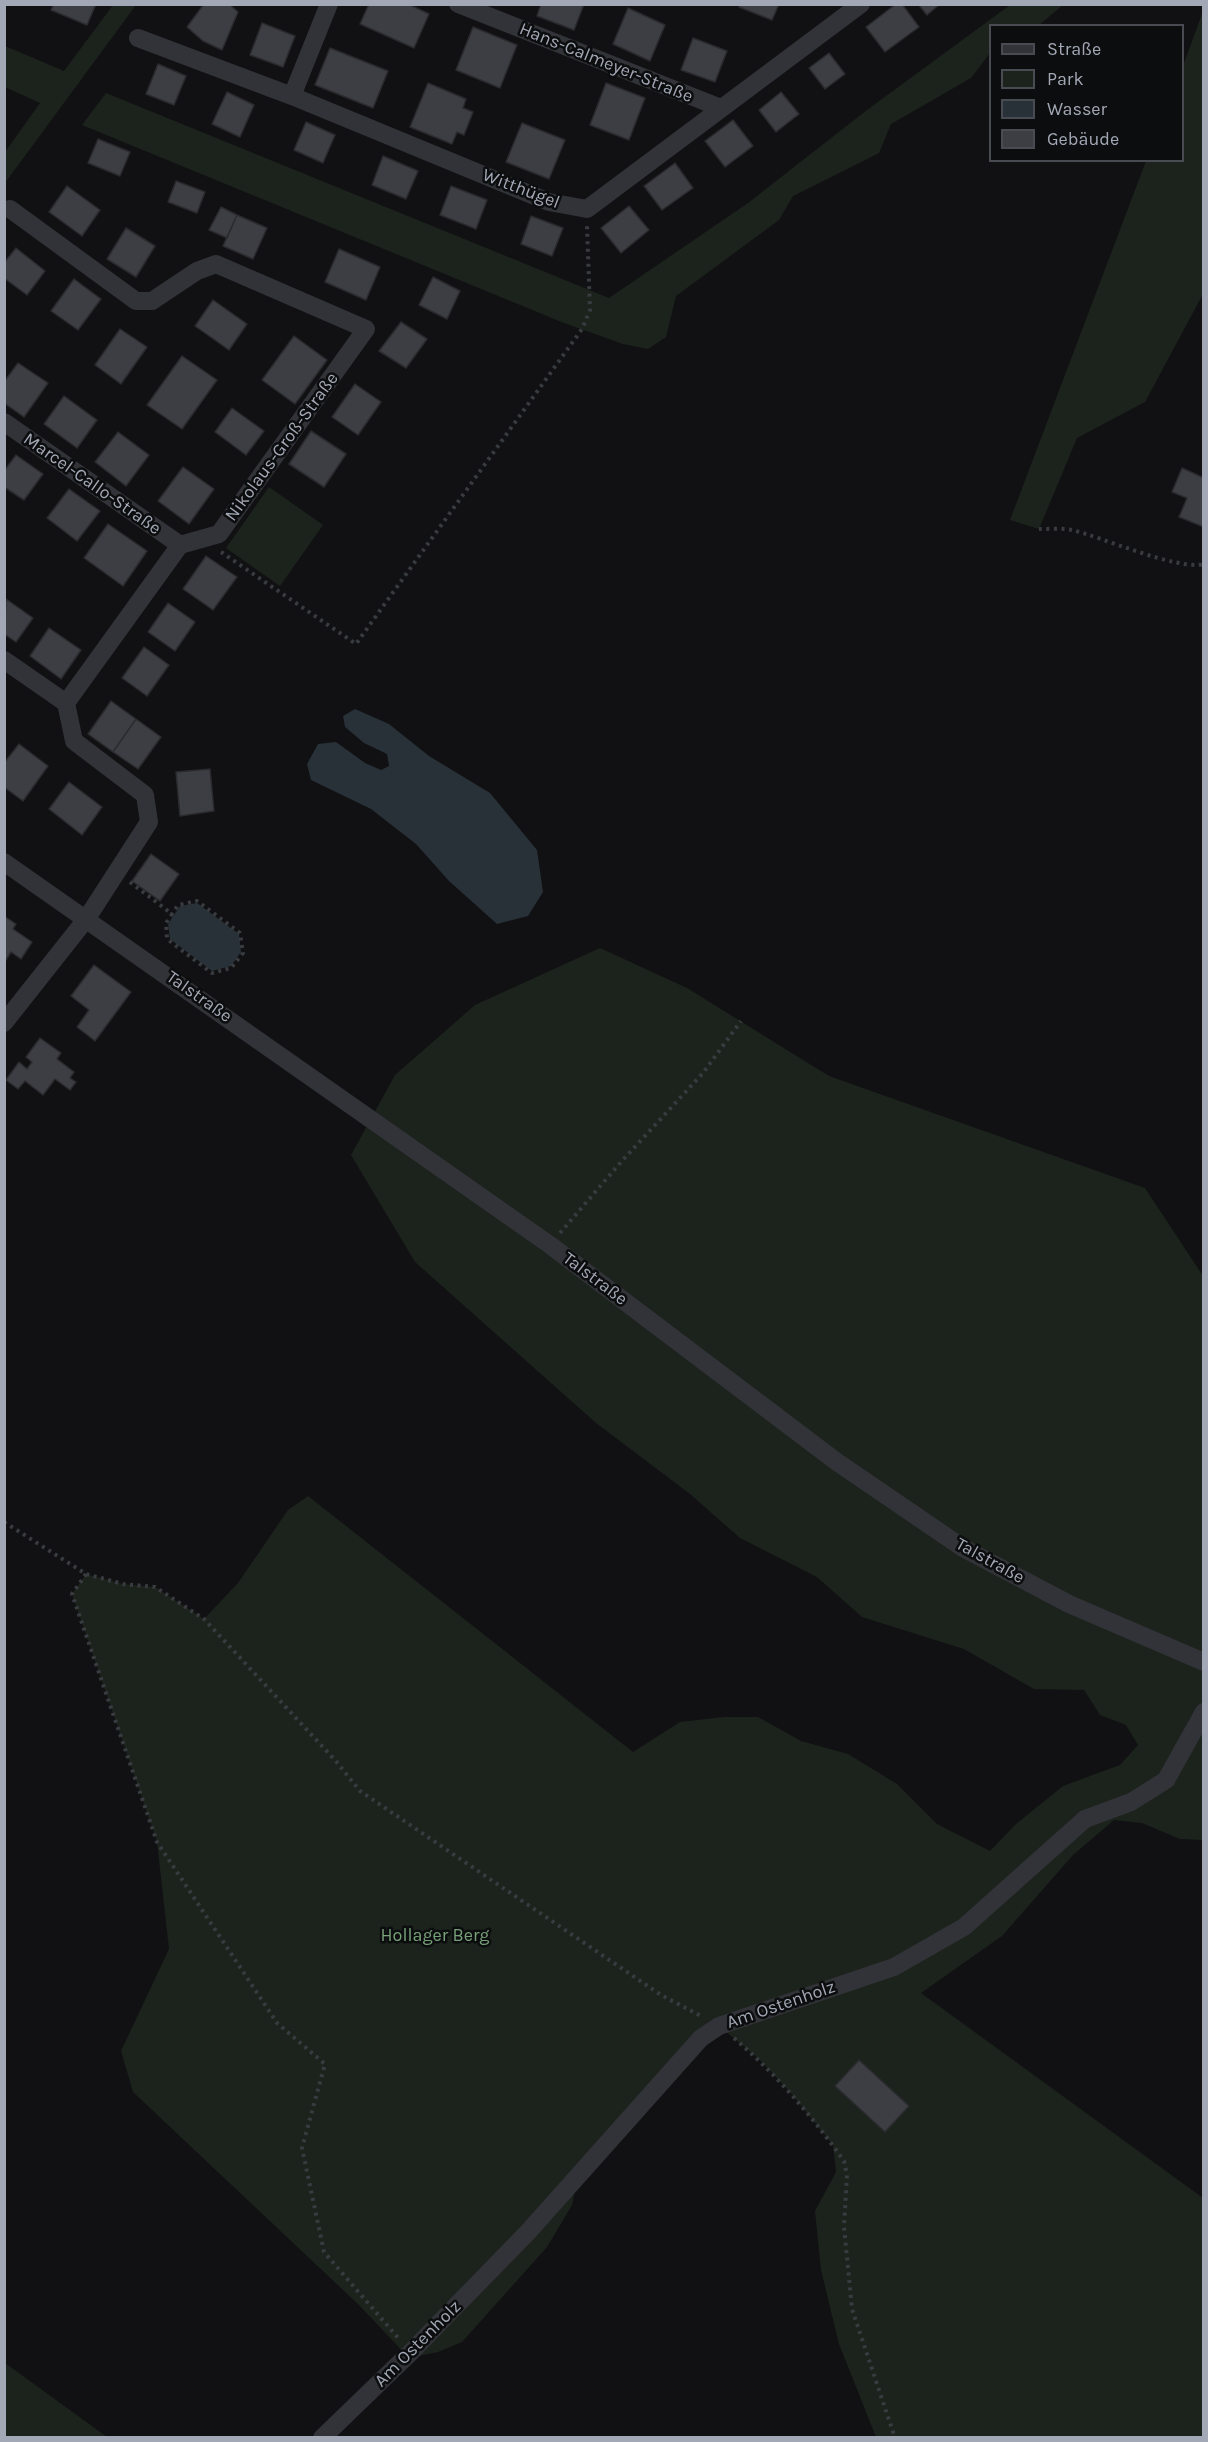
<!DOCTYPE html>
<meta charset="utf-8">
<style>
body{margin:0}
#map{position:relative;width:1208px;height:2442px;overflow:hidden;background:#111113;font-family:Karla,sans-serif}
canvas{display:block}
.frame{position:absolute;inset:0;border:6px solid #a2a8b5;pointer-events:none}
.legend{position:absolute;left:989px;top:24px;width:195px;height:138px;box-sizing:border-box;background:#0c0d0e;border:2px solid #484b51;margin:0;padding:8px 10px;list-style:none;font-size:18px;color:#a2a8b5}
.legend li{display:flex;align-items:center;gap:12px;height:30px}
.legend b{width:30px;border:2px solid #484b51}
</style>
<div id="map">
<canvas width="1208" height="2442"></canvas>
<div class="frame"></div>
<ul class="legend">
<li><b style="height:8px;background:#323338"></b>Straße</li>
<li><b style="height:16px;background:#1c231c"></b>Park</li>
<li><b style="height:16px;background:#273137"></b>Wasser</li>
<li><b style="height:16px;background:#3d3e43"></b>Gebäude</li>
</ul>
</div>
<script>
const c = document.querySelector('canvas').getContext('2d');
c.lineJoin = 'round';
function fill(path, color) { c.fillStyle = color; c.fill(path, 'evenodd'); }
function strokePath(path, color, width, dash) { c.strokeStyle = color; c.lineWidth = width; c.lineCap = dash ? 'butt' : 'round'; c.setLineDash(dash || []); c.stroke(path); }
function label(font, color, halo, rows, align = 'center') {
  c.font = font + ' Karla,sans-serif'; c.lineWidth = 5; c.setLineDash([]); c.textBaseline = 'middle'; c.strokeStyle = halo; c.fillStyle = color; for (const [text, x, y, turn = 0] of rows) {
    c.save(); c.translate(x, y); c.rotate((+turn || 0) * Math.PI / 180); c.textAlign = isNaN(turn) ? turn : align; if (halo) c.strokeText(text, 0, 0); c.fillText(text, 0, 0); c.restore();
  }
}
fill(new Path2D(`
 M113 5H136L5 183V152L40 103 5 87V46L64 71Z
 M1010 5H1063L1039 25 990 26V53L971 78 891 124 879 153 793 196 779 220 676 296 666 337 648 349 623 344 564 323 82 125 106 93 609 298 748 203 867 110Z
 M1203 11V294L1145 402 1077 438 1039 529 1010 520 1146 161 1182 160 1183 66Z
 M269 487 323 525 280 586 226 548Z
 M600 948 687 988 829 1076 1145 1188 1203 1276V1840L1180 1839 1142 1823 1114 1820 1073 1855 1002 1936 921 1993 1203 2198V2437H876L839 2344 821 2270 815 2211 836 2172 833 2145 789 2091 759 2059 719 2026 578 2175 572 2205 547 2247 462 2342 438 2352 409 2358 359 2305 133 2092 121 2051 169 1949 157 1842 72 1594 86 1574 123 1584 155 1587 204 1619 238 1583 288 1510 308 1496 633 1752 680 1722 724 1717H758L801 1741 848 1754 897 1784 937 1824 990 1851 1016 1824 1063 1786 1120 1765 1138 1745 1126 1725 1100 1715 1084 1690 1034 1689 964 1649 862 1617 817 1577 740 1538 690 1494 596 1423 415 1262 351 1155 395 1075 475 1005Z
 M5 2363 107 2437H5Z`), '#1c231c');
fill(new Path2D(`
 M355 709 389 724 429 756 490 793 537 850 543 892 528 916 497 924 449 881 416 844 371 809 311 780 307 764 318 744 336 742 365 763 381 770 389 766 387 754 364 743 345 727 343 716Z
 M197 903 239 934 241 952 231 966 212 971 170 939 168 924 180 906Z`), '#273137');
const building = new Path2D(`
 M54 4H96L87 25 51 10Z
 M204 4H229L238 12 222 50 203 41 187 27Z
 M369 4H408L429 14 414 48 360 24Z
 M541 4H584L574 30 537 16Z
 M740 4H779L772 20 739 7Z
 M896 4H902L919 27 885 52 866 27Z
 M918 4H940L927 15Z
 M628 8 665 25 650 61 613 44Z
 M262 23 295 36 283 67 250 55Z
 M473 27 517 45 500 88 456 70Z
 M693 38 727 51 715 82 681 70Z
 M330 48 388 71 373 108 315 85Z
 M829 53 845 74 825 89 809 68Z
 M158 64 186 76 174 105 146 94Z
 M428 83 466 99 463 108 473 112 464 135 457 132 452 144 410 127Z
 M606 83 645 98 629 140 590 125Z
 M227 92 254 105 240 137 212 124Z
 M781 92 799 114 776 132 759 110Z
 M733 120 753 146 725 167 705 141Z
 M306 122 335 135 323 163 294 150Z
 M522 123 565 140 549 179 506 162Z
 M98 139 130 152 120 176 88 163Z
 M383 156 418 171 406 199 372 185Z
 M675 163 693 188 662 210 644 186Z
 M176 181 205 192 197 213 168 202Z
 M67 186 100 210 82 236 49 212Z
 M451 186 487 200 476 229 440 215Z
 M629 206 649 230 621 253 601 228Z
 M221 207 237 215 227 238 209 230Z
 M237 215 267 228 253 259 223 246Z
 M531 216 563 228 552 256 521 244Z
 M126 228 155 246 136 277 107 259Z
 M16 248 45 271 27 295 4 278V263Z
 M339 249 380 267 366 300 325 282Z
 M433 277 460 291 447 319 419 305Z
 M74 279 101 299 78 330 51 311Z
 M213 300 247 324 229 350 195 326Z
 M401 322 427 339 406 368 379 351Z
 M120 329 147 347 121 384 95 365Z
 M294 336 327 360 295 404 262 380Z
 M182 356 217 380 182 429 147 405Z
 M18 363 48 383 24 417 4 403V382Z
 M355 384 381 402 358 435 332 417Z
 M64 396 97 420 77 448 44 424Z
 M232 408 264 431 246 455 215 432Z
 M311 431 346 454 324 487 289 464Z
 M118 432 149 455 126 486 95 462Z
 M16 455 43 474 24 500 4 487V471Z
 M183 467 214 489 189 524 158 501Z
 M1182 468 1204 478V527L1179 517 1187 498 1172 492Z
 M69 489 100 511 77 541 47 518Z
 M108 524 147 551 123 586 84 558Z
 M206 556 237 577 213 610 183 589Z
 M6 599 33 618 16 642 4 634Z
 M168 603 195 622 175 651 148 632Z
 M49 628 81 650 61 679 30 656Z
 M144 647 169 665 147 696 122 678Z
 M111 701 136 719 113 752 88 734Z
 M136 719 161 737 138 769 113 752Z
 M19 744 48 766 23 801 4 787V763Z
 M210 769 214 811 180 816 176 772Z
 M69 782 102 807 82 835 49 809Z
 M151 854 179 874 160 901 132 881Z
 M4 916 16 924 13 929 32 942 21 959 11 952 6 960 4 959Z
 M94 965 131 992 95 1041 77 1027 89 1010 71 996Z
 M40 1038 61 1053 57 1059 74 1072 70 1078 76 1082 70 1090 55 1079 43 1095 25 1081 18 1089 6 1080 19 1062 27 1069 32 1062 26 1057Z
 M859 2060 909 2106 885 2132 835 2086Z`);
fill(building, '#3d3e43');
strokePath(building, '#2b2b2f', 1.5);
strokePath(new Path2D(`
 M1039 529C1049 529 1062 528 1072 530 1102 537 1178 571 1204 564
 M221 552 356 644 582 329 590 310 587 226
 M130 882 172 914 166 923 167 939 212 973 231 968 243 953 240 933 197 901 178 905 172 914
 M560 1233 621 1162 703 1073 741 1021
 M4 1522 86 1574 123 1584 155 1587 204 1619 335 1760 360 1791 661 1995 701 2016
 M86 1574 72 1594 157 1842 277 2023 325 2064 302 2148 324 2252 399 2339
 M734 2038C776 2074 812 2116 844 2161L847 2175 844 2227 852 2309 895 2438`), '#383b3f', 4, [3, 4.5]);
strokePath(new Path2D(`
 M458 4 721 108
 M138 38 292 96 549 202 587 209 861 4
 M292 96 329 4
 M4 422 180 545
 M4 660 66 703
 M4 862 550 1245 837 1462 963 1548 1069 1604 1204 1662
 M4 1023 87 918 149 822 145 795 74 741 66 703 180 545 219 534 366 329 216 264 197 271 152 301H136L10 209
 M322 2438 411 2352 528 2232 701 2038 719 2026 894 1967 964 1927 1085 1819 1131 1802 1166 1780 1204 1712`), '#323338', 18);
label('18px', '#a2a8b5', '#0c0d0e', [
 ["Hans-Calmeyer-Straße",606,63,22],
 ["Witthügel",521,189,21],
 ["Nikolaus-Groß-Straße",282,447,-54],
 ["Marcel-Callo-Straße",92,484,35],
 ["Talstraße",199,997,35],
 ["Talstraße",595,1279,37],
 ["Talstraße",990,1561,29],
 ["Am Ostenholz",781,2005,-19],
 ["Am Ostenholz",418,2344,-45]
]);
label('18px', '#78a179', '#0c0d0e', [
 ["Hollager Berg",435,1936]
]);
</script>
